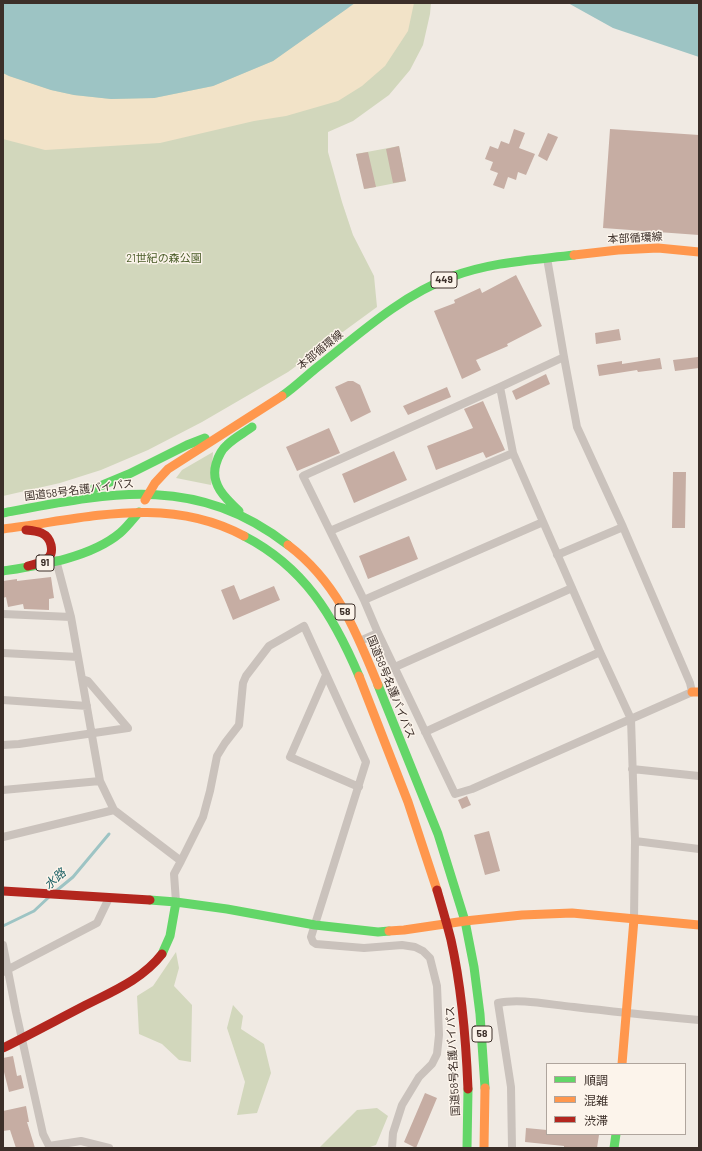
<!DOCTYPE html>
<meta charset="utf-8">
<style>
body{margin:0}
#map{position:relative;width:702px;height:1151px;overflow:hidden;background:#f0eae3;font-family:Barlow,"Noto Sans JP",sans-serif}
canvas{display:block}
.frame{position:absolute;inset:0;border:4px solid #3c2f29;pointer-events:none}
.legend{position:absolute;left:546px;top:1063px;width:140px;height:72px;box-sizing:border-box;background:#fcf4eb;border:1px solid #afa59d;margin:0;padding:5px 7px;list-style:none;font-size:12px;color:#3c2f29}
.legend li{display:flex;align-items:center;gap:8px;height:20px}
.legend b{width:20px;border:1px solid #afa59d}
</style>
<div id="map">
<canvas width="702" height="1151"></canvas>
<div class="frame"></div>
<ul class="legend">
<li><b style="height:5px;background:#63d668"></b>順調</li>
<li><b style="height:5px;background:#ff974d"></b>混雑</li>
<li><b style="height:5px;background:#b3261e"></b>渋滞</li>
</ul>
</div>
<script>
const c = document.querySelector('canvas').getContext('2d');
c.lineJoin = 'round';
function fill(path, color) { c.fillStyle = color; c.fill(path, 'evenodd'); }
function strokePath(path, color, width, dash) { c.strokeStyle = color; c.lineWidth = width; c.lineCap = dash ? 'butt' : 'round'; c.setLineDash(dash || []); c.stroke(path); }
function label(font, color, halo, rows, align = 'center') {
  c.font = font + ' Barlow,"Noto Sans JP",sans-serif'; c.lineWidth = 3; c.setLineDash([]); c.textBaseline = 'middle'; c.strokeStyle = halo; c.fillStyle = color; for (const [text, x, y, turn = 0] of rows) {
    c.save(); c.translate(x, y); c.rotate((+turn || 0) * Math.PI / 180); c.textAlign = isNaN(turn) ? turn : align; if (halo) c.strokeText(text, 0, 0); c.fillText(text, 0, 0); c.restore();
  }
}
fill(new Path2D(`
 M355 3H431L430 14 423 45 410 70 389 95 353 121 328 132V152L342 202 353 235 374 276 377 307 288 372 202 422 148 450 101 470 60 483 3 496V73L350 7Z
 M399 146 406 181 365 189 356 154Z
 M213 452 211 485 176 478 182 470Z
 M176 952 179 968 174 986 192 1005 191 1062 179 1060 162 1044 139 1034 137 996 153 986Z
 M233 1005 243 1016 241 1029 264 1044 271 1073 257 1113 237 1115 245 1082 227 1028Z
 M377 1108 388 1116 376 1145 367 1148H319L357 1110Z`), '#d2d7bc');
fill(new Path2D(`
 M355 3H414L408 31 385 66 362 86 338 101 286 116 254 121 160 143 45 150 3 139V73L9 76 51 90 74 95 111 99 154 98 213 86 273 61Z`), '#f2e3c8');
fill(new Path2D(`
 M3 3H355L273 61 213 86 154 98 111 99 74 95 51 90 9 76 3 73Z
 M568 3H699V57L613 28Z`), '#9dc4c4');
strokePath(new Path2D(`
 M56 891 73 877 109 834
 M3 926 34 911 49 897`), '#9dc4c4', 3);
fill(new Path2D(`
 M514 129 525 133 519 148 535 154 526 175 518 172 516 180 508 177 504 189 493 185 498 173 490 170 493 162 485 159 490 146 498 149 501 141 509 144Z
 M610 129 699 135V235L603 228Z
 M548 133 558 137 547 161 538 156Z
 M399 146 406 181 393 183 386 149Z
 M368 152 376 187 364 189 356 154Z
 M516 275 542 326 507 344 508 346 476 360 481 370 462 379 434 311 455 303 454 300 480 288 482 293Z
 M619 329 621 340 596 344 595 333Z
 M698 357 699 368 675 371 673 360Z
 M660 358 662 369 638 372 637 370 599 376 597 365 622 361V364Z
 M546 374 550 384 516 400 512 391Z
 M348 381H353L360 385 371 412 351 422 335 387Z
 M447 387 451 397 408 415 403 406Z
 M483 401 505 450 486 458 483 452 436 470 427 446 473 428 464 409Z
 M329 428 340 453 297 471 286 447Z
 M394 451 407 480 354 503 342 474Z
 M673 472H686L685 528H672Z
 M409 536 418 559 368 579 359 556Z
 M51 577 54 598 49 599V610L24 609 23 604 8 607 6 597 3 598V581L17 579V581Z
 M234 585 240 600 274 586 280 600 233 620 221 590Z
 M467 796 471 805 462 809 458 800Z
 M489 831 500 871 485 875 474 835Z
 M13 1056 17 1076 21 1075 24 1088 9 1092 3 1068V1058Z
 M425 1093 437 1098 416 1148 404 1142Z
 M26 1106 29 1122H27L35 1148H16L10 1130 3 1131V1111Z
 M526 1128 547 1130V1134L599 1135 597 1148H564V1146L525 1142Z`), '#c6ada3');
strokePath(new Path2D(`
 M547 258 564 357 577 427 623 527 690 683 692 692 472 789 455 794 378 633 364 600 303 476 500 387 564 357
 M500 387 513 453 600 652 631 719 635 841 634 919
 M330 531 513 453
 M557 555 623 527
 M56 560 71 617 100 781 114 810 181 861 174 874 176 902
 M364 600 543 522
 M3 614 71 617
 M360 641 378 633
 M3 653 78 657
 M395 667 572 588
 M326 675 290 757 359 787
 M3 700 87 706
 M425 732 600 652
 M3 745 19 744 128 728 88 681 82 679
 M632 769 699 776
 M3 790 100 781
 M3 837 114 810
 M635 841 699 849
 M181 861 203 817 210 791 217 756 225 743 239 725 243 683 246 676 269 646 304 626 366 762 311 937 313 942 316 944 364 948 402 945 415 947 423 951 430 958 437 986 439 1035 437 1054 432 1064 419 1077 402 1105 393 1133 392 1148
 M3 945 16 1012 43 1134 49 1146V1148
 M3 972 97 923 109 898
 M49 1146 81 1141 109 1148
 M512 1148 511 1087 498 1003C520 998 551 1005 574 1007 616 1012 657 1016 699 1020`), '#cac2bc', 8);
strokePath(new Path2D(`
 M282 396C294 388 304 378 315 369 357 336 400 296 451 277 490 262 533 260 574 255
 M81 494 129 474 187 445 205 438
 M239 511C225 498 210 484 216 464 218 457 221 450 227 445 234 438 244 433 252 427
 M3 513C109 493 195 473 288 545
 M244 536C304 567 333 615 359 676
 M3 571C41 565 90 558 120 533 127 527 133 519 139 512
 M378 685 438 834 465 921 474 967 480 1014 485 1088
 M150 900 176 902 227 909 315 925 378 932 389 931
 M162 954 170 936 176 902
 M467 1148 468 1089
 M614 1148 616 1134`), '#63d668', 9);
strokePath(new Path2D(`
 M574 255 618 250 658 248 699 252
 M145 500 155 483 168 469 282 396
 M3 529C85 519 166 494 244 536
 M288 545C337 582 356 631 378 685
 M359 676 408 802 437 890
 M692 692H699
 M389 931 404 930 465 921 522 915 572 913 699 925
 M622 1064 634 919
 M484 1148 485 1088`), '#ff974d', 9);
strokePath(new Path2D(`
 M26 530C37 531 48 532 51 545 52 550 52 554 49 557 44 563 35 564 28 566
 M437 890C442 907 447 924 451 940 462 989 466 1040 468 1089
 M3 891 150 900
 M3 1048C29 1035 55 1021 82 1007 111 992 142 980 162 954`), '#b3261e', 9);
for (const [x, y, w] of [
 [444,280,26],
 [45,563,18],
 [345,612,20],
 [482,1034,20]
]) { const box = new Path2D(); box.roundRect(x - w / 2, y - 8, w, 16, 3); c.fillStyle = '#fcf4eb'; c.fill(box); strokePath(box, '#3c2f29', 1); }
label('bold 10px', '#3c2f29', null, [
 ["449",444,280],
 ["91",45,563],
 ["58",345,612],
 ["58",482,1034]
]);
label('11px', '#3c2f29', '#fcf4eb', [
 ["本部循環線",635,238,-3],
 ["本部循環線",320,350,-39],
 ["国道58号名護バイパス",79,490,-7],
 ["国道58号名護バイパス",391,687,68],
 ["国道58号名護バイパス",453,1061,-93]
]);
label('11px', '#4a5d29', '#fcf4eb', [
 ["21世紀の森公園",164,258]
]);
label('italic 12px', '#195e63', '#fcf4eb', [
 ["水路",55,879,-42]
]);
</script>
